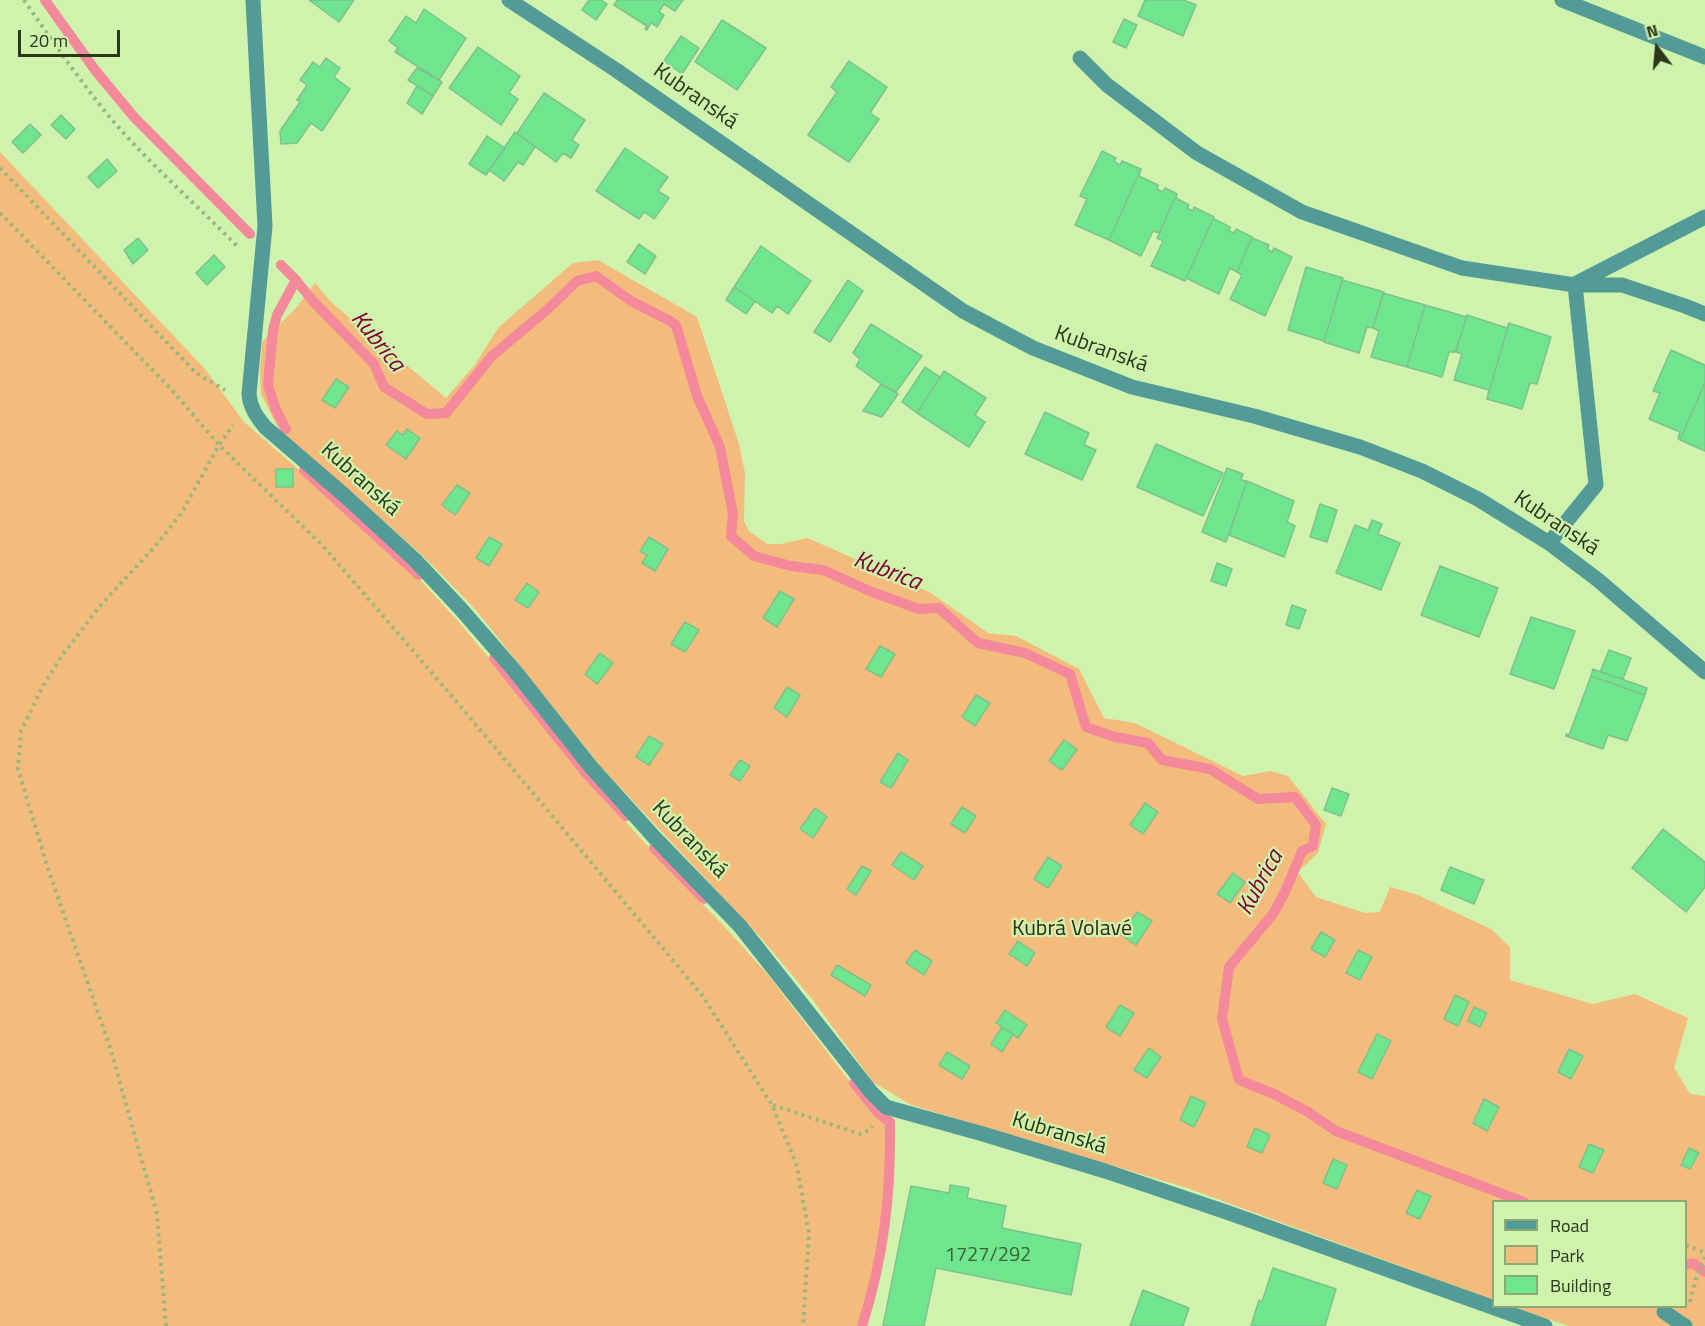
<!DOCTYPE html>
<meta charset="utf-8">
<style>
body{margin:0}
#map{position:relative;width:1705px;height:1326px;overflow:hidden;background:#cff3ad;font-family:"Titillium Web",sans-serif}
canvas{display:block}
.legend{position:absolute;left:1492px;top:1200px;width:195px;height:108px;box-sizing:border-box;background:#cff3ad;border:2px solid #8da873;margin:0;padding:8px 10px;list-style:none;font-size:18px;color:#2a371b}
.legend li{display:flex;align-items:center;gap:12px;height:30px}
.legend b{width:30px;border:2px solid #8da873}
.north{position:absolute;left:1627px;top:18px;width:60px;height:60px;-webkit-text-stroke:4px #cff3ad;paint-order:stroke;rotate:344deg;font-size:16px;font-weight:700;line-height:24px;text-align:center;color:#2a371b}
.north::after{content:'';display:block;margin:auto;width:21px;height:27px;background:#2a371b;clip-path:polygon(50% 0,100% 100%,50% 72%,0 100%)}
.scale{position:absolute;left:18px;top:30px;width:102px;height:27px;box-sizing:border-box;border:3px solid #2a371b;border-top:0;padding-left:8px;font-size:18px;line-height:21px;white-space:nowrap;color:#2a371b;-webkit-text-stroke:4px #cff3ad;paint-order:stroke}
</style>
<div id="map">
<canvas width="1705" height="1326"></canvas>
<ul class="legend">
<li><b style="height:8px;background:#539b96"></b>Road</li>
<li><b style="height:16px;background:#f3bc7d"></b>Park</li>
<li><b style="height:16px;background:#6fe58e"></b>Building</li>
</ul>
<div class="north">N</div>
<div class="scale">20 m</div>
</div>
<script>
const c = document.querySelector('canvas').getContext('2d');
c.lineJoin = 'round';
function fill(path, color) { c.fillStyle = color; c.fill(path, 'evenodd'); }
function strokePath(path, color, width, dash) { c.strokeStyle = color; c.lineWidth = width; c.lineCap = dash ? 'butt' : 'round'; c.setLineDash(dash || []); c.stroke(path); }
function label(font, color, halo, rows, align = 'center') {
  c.font = font + ' "Titillium Web",sans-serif'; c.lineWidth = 4.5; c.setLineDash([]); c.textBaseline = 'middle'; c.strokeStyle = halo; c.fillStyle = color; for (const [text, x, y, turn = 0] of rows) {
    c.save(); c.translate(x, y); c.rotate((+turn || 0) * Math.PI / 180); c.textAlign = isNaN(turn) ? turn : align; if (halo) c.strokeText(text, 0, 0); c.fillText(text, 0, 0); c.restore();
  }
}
fill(new Path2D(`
 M0 152 205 369 244 422 329 496 414 573 457 620 500 671 582 774 674 875 723 925 769 976 876 1116 893 1124 889 1161 885 1252 862 1326H0Z
 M598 260 697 317 739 444 745 473 744 521 749 531 767 544H781L808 538 931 593 988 633 1016 636 1079 669 1104 718 1135 723 1243 776 1271 771 1288 776 1326 824 1318 853 1298 872 1316 897 1365 913 1380 912 1390 887 1418 895 1491 929 1510 947V980L1593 1004 1635 994 1688 1018 1674 1068 1690 1094 1705 1096V1326H1569L1513 1307 1686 1306V1202H1494L1493 1300 1187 1188 911 1105 873 1082 812 999 761 938 601 767 475 609 425 558 349 490 289 440 278 428 261 394 260 371 262 342 296 308 315 283 332 303 446 398 474 366 499 327 573 263Z`), '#f3bc7d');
strokePath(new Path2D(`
 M45 0 95 70 134 117 250 234
 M281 265 296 280 312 300 374 364 384 387 427 414 446 413 492 356 549 308 577 281 596 276 631 301 670 321 676 325 697 396 720 447 733 514 731 536 754 556 791 566 823 570 872 592 919 609 939 608 978 643 1025 653 1070 674 1086 727 1115 737 1148 743 1162 760 1210 769 1258 799 1295 797 1316 825 1313 846 1302 851 1285 892 1273 914 1229 967 1222 1019 1239 1080 1274 1094 1308 1112 1336 1131 1524 1202
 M286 429 276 410 268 385 273 330 277 315 296 280
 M304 470 419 575
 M494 658 585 772 626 816
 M654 848 704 899
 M854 1083 878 1113 890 1122C891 1194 884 1257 862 1326
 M1686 1265 1693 1263 1705 1272`), '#f3899a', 10);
const building = new Path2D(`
 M309 0H354L339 22Z
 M589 0H601L607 4 596 20 582 10Z
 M617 0H683L675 11 664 4 659 12 664 15 657 27 651 23 647 30 645 29 647 26 614 5Z
 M1145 0H1184L1196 5 1183 36 1138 16Z
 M424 9 466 38 439 80 395 52 398 48 389 41 406 16 416 23Z
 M1124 19 1137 25 1126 48 1113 42Z
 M722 20 766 48 737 90 695 62Z
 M681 36 699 48 682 74 664 61Z
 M478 47 520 76 509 93 518 99 501 125 449 88Z
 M326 58 340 68 334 77 350 89 322 131 311 123 297 143 281 144 280 131 300 102 297 100 307 85 300 80 313 62 320 67Z
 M849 61 887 87 870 113 879 119 849 162 808 135 837 92 831 87Z
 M417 68 442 82 433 96 408 80Z
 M417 86 433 96 422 114 407 103Z
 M544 93 585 120 572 140 579 145 571 158 563 153 556 162 517 133Z
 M61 115 75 129 66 139 51 125Z
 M30 124 41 135 23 153 12 142Z
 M515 132 535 147 523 165 518 162 504 181 489 170Z
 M487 136 505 148 486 175 469 164Z
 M625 148 668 177 658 191 669 198 654 219 644 212 639 219 596 191Z
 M1102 151 1116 158 1114 161 1120 165 1122 161 1141 169 1109 240 1075 225 1087 199 1080 196Z
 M107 159 117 171 98 188 88 177Z
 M1141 169 1139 176 1158 185 1157 189 1163 192 1165 188 1177 194 1159 233 1153 231 1141 256 1109 240Z
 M1177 194 1176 198 1189 205 1187 208 1193 211 1194 207 1214 217 1185 281 1151 266 1163 241 1157 238Z
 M1214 217V219L1230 227 1229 231 1234 233 1236 229 1252 237 1237 272 1230 268 1219 294 1186 278Z
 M138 238 148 250 133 264 124 250Z
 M1252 238 1269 245 1267 249 1272 252 1274 248 1292 257 1265 316 1230 299 1242 275 1237 272Z
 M639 244 656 256 645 274 627 262Z
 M761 246 811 281 788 314 777 306 772 313 734 287Z
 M214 255 225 267 207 285 196 273Z
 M1306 267 1343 278 1324 341 1288 330Z
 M848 280 863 291 830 342 814 332Z
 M1342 280 1384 292 1373 328 1367 327 1359 353 1324 342Z
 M734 287 755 301 746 314 726 300Z
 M1383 293 1425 305 1407 367 1371 357 1379 331 1373 328Z
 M1425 305 1467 317 1455 352H1449L1442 377 1407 367Z
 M1467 315 1507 328 1509 323 1487 399 1489 390 1454 380 1462 354 1456 352Z
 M1509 323 1551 337 1537 384 1530 383 1522 409 1487 399Z
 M871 324 922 356 896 392 881 384 856 366 860 359 853 353Z
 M1671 350 1705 365V383L1680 440 1678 438 1680 432 1649 419 1660 393 1653 391Z
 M925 367 940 377 917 413 902 402Z
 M944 371 986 398 975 415 985 422 969 447 917 413Z
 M336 379 349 387 335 408 322 400Z
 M1705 383V451L1680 440Z
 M881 384 898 394 882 417 863 411Z
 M1045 412 1089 433 1084 445 1096 450 1082 480 1025 454Z
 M407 429 420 438 406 459 386 445 397 431 403 435Z
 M1156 444 1223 473 1203 516 1137 487Z
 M1227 468 1243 474 1241 480 1247 481 1226 542 1202 532Z
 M276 469H293V487H276Z
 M1247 481 1294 501 1287 522 1295 526 1284 557 1229 535Z
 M457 485 470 493 455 515 442 505Z
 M1320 504 1337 510 1327 542 1310 537Z
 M1372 520 1382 524 1378 534 1400 543 1381 590 1336 573 1355 525 1368 530Z
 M489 537 502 544 489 566 476 558Z
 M649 537 668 549 655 571 642 563 647 555 640 551Z
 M1217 563 1232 569 1226 586 1211 581Z
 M1440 566 1498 588 1479 637 1421 615Z
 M527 583 539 592 528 608 515 600Z
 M780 591 794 599 777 627 763 618Z
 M1292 605 1306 610 1299 629 1286 625Z
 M1531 617 1575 631 1554 689 1510 674Z
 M685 622 699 630 685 652 671 644Z
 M880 646 895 654 881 677 866 669Z
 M1609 650 1631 658 1623 679 1600 672Z
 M600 653 613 663 597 684 585 674Z
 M1593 669 1647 688 1645 695 1591 676Z
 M1591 676 1645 695 1627 741 1608 735 1603 749 1566 736V734L1569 735Z
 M787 687 800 695 787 717 774 708Z
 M976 695 990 703 975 726 962 717Z
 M649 736 663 744 649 765 636 757Z
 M1064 740 1077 749 1062 770 1049 761Z
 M898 753 908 760 891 788 880 782Z
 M740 760 750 766 740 781 730 775Z
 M1332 788 1349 794 1341 816 1324 810Z
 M1145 803 1158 812 1143 834 1130 825Z
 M962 807 976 816 965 833 951 824Z
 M815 808 827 817 813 838 800 829Z
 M1663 829 1705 862V887L1686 912 1632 868Z
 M901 852 923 866 914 880 892 865Z
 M1048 857 1062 866 1048 888 1034 879Z
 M862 866 871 871 856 895 847 889Z
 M1450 867 1484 880 1474 904 1441 890Z
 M1233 873 1245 882 1230 903 1217 894Z
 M1137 912 1152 921 1136 945 1121 935Z
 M1321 932 1335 940 1325 957 1311 949Z
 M1018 941 1035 953 1027 966 1009 954Z
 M915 950 932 961 924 975 906 963Z
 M1358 950 1372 957 1360 980 1346 973Z
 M837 965 871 985 865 996 831 975Z
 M1455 995 1469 1002 1458 1026 1444 1019Z
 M1120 1005 1134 1013 1120 1036 1106 1027Z
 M1474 1007 1487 1013 1480 1027 1468 1021Z
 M1005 1010 1027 1025 1018 1038 996 1023Z
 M1002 1027 1013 1034 1002 1052 991 1044Z
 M1377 1034 1391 1041 1372 1079 1358 1072Z
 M1149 1048 1161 1057 1147 1078 1134 1070Z
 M1569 1049 1583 1056 1571 1079 1558 1072Z
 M947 1052 970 1066 962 1079 939 1065Z
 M1191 1096 1206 1103 1194 1127 1180 1120Z
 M1484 1099 1499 1107 1487 1131 1473 1123Z
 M1255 1128 1270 1135 1262 1153 1247 1147Z
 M1589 1144 1604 1150 1593 1173 1579 1167Z
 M1689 1148 1699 1153 1690 1169 1681 1165Z
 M1333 1159 1347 1165 1337 1189 1323 1183Z
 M950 1185 969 1188 967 1198 1006 1206 1002 1228 1081 1244 1071 1295 936 1268 924 1326H883L911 1186 949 1193Z
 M1417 1190 1431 1196 1420 1219 1406 1213Z
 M1273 1268 1336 1289 1325 1326H1251L1259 1300 1262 1302Z
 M1143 1290 1189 1308 1183 1326H1130Z`);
fill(building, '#6fe58e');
strokePath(building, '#80c18e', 1.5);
strokePath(new Path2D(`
 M24 0C51 39 78 78 108 115 147 162 195 203 238 247
 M0 168 196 373 225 390
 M0 213 170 388 219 445 323 546 456 701 702 995 772 1105 797 1166 809 1234 803 1326
 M773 1105 860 1134 869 1130 872 1126
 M1686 1245 1705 1253
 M1690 1302 1696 1279 1705 1257
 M166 1326 157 1214 109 1044 48 869 18 769 21 731 42 688 61 657 99 607 159 542 182 512 219 445 233 425`), '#9ab77e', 4, [3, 4.5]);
strokePath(new Path2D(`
 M253 0 265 226 249 394C250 408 257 417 265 427L344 495 415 560 460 608 514 670 591 767 654 837 740 926 871 1092 886 1107 983 1134 1105 1171 1229 1213 1545 1326
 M509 0 616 70 963 311 1033 348 1132 387 1254 416 1360 447 1422 471 1478 499 1549 543 1598 580 1705 672
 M1562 0 1705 57
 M1080 58 1107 85 1197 153 1302 212 1462 268 1575 285H1622L1685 306 1705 314
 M1577 283 1705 217
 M1549 543 1596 485 1575 285
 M1664 1312 1685 1326`), '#539b96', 15);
label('20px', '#3b6238', null, [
 ["1727/292",988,1256]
]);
label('22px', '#2a371b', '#cff3ad', [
 ["Kubranská",695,97,35],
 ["Kubranská",1101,350,20],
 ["Kubranská",360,480,42],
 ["Kubranská",1556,524,34],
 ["Kubranská",689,840,46],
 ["Kubranská",1059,1134,17]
]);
label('22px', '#382816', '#cff3ad', [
 ["Kubrá Volavé",1072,930]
]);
label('italic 24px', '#810030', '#cff3ad', [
 ["Kubrica",377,342,51],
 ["Kubrica",887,572,21],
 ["Kubrica",1261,883,-61]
]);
</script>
